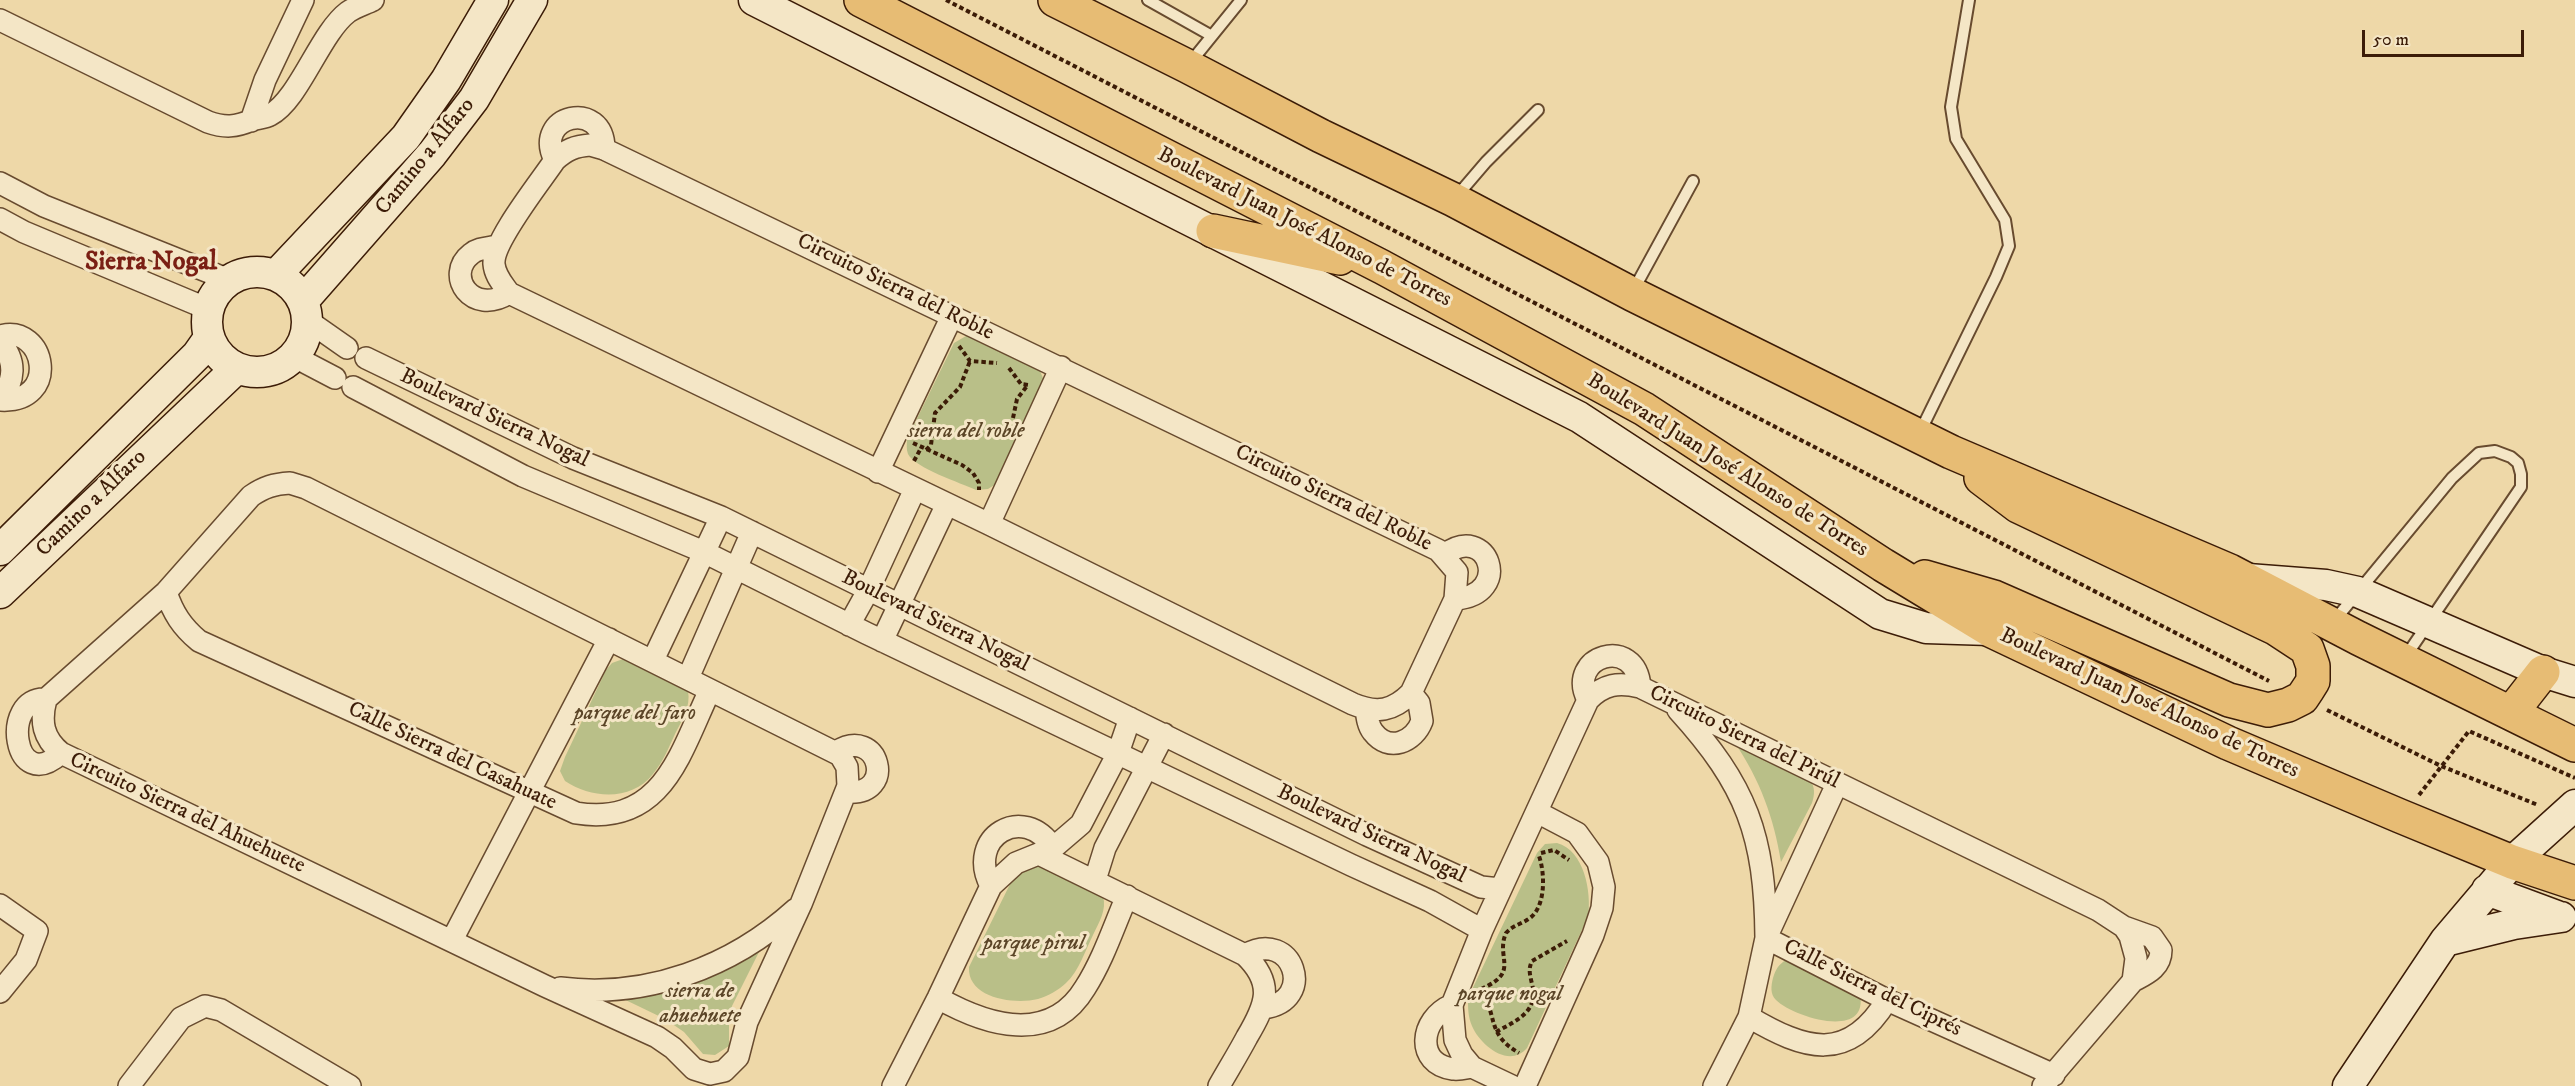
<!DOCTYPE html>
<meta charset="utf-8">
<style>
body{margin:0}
#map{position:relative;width:2575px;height:1086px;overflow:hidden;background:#eed8a8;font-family:"IM FELL DW Pica",serif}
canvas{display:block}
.scale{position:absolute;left:2362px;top:30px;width:162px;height:27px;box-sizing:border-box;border:3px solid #3c1c07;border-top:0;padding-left:8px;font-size:18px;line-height:21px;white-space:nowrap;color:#3c1c07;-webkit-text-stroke:4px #f4e6c6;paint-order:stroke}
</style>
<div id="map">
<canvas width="2575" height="1086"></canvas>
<div class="scale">50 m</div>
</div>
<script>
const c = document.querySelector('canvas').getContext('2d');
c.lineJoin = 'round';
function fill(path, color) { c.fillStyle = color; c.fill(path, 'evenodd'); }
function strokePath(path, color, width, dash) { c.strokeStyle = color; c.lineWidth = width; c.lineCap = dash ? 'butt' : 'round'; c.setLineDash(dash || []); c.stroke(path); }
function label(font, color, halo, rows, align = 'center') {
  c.font = font + ' "IM FELL DW Pica",serif'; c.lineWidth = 6; c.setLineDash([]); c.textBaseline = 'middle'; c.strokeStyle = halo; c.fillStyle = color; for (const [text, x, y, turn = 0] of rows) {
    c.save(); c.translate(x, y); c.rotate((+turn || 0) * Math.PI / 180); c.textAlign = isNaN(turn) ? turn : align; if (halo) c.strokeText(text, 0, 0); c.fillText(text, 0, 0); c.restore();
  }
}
fill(new Path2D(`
 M966 336H972L1039 368 1044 381 996 484 988 489 976 490C961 483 915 468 908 454 906 449 907 444 907 439L954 343Z
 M626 658 688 691C691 707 682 720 675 734 669 747 663 762 653 774 632 801 592 799 565 781L560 771 565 757 606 670 612 663Z
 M1735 743 1810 780C1815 787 1815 794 1812 803L1781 862C1774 818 1760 780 1735 743Z
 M1557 843C1584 850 1592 892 1588 917L1527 1048C1509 1069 1480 1045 1472 1026 1468 1017 1468 1008 1468 998L1537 853 1545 844Z
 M1030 860 1103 896C1107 910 1099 922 1093 935 1085 951 1079 971 1066 983 1059 990 1048 996 1038 999 1014 1005 967 998 969 967L1016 872Z
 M764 942 732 1006 729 1017V1046L715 1055 703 1054 684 1032 665 1019 609 992Z
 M1786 960 1860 994C1869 1041 1793 1017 1776 1000 1770 994 1771 986 1773 978 1776 969 1778 965 1786 960Z`), '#b9bf88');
const lane = new Path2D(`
 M1148 0 1212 36
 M1190 63 1241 0
 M1456 197 1486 162 1538 110
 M1633 291 1693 181
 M1920 432 1996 277 2009 246 2005 220 1956 139 1951 107 1969 0
 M2334 621 2452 478 2479 453 2495 451 2511 457 2518 463 2521 474V487L2406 656`);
const street = new Path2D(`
 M0 20 208 122C225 128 236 127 252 120 258 118 265 118 270 115 299 100 320 33 348 12 355 7 365 4 373 0
 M251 121 265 80 303 0
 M590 145 604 149 1438 550 1457 572 1455 599 1411 693C1393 711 1377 714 1353 704L989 524 509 293C503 284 495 276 494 264 492 242 541 181 555 160 566 150 575 146 590 145Z
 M555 160C532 115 604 98 604 149
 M0 183 44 206 229 280
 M0 219 24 232 208 309
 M497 246C488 248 478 248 471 254 444 275 472 317 509 293
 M307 320 347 348
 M0 336C46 323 61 404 0 400
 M0 342C17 361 15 381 0 400
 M293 356 335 378
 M366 358 573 458 721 517 1367 835 1481 887 1500 889
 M353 387 523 476 704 552 866 633 1351 865 1430 901 1482 930
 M878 472 952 316
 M290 483 306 488 840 755 847 767 848 786 801 904 747 1022 738 1057 724 1071 710 1074 694 1069 673 1048 657 1037 545 986 61 753C43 738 40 722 46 699L166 592 251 496C264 487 274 484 290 483Z
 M989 524 1061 367
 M1444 555C1488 521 1514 595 1455 599
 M166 592C173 613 182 627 199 641L576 813C663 827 680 753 710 690
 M849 625 869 589 915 489
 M882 641 947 504
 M653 660 721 517
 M688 678 752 532
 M46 699C0 696 13 797 61 753
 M1588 700C1565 656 1636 634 1640 687
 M1366 709C1367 717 1368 726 1373 732 1389 753 1414 742 1422 721L1419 703 1411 693
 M1678 710C1747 786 1765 835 1766 938L1887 1000 2054 1075
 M836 752C879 724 898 797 846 792
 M1039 854 1245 955C1275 984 1266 1005 1247 1037 1238 1054 1228 1070 1219 1086
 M1095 880 1105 848 1164 734
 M991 886C965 837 1024 802 1053 848
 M0 905 37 931 26 960 0 992
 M2124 927 2152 937 2161 950C2161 968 2146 974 2133 981
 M452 940 609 639
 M1245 955C1293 927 1318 1002 1263 1008
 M560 988C647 999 732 967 796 909
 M938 998C986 1025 1050 1046 1085 988 1103 960 1114 926 1127 896
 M1452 1005C1419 1019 1415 1064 1453 1069 1459 1070 1466 1068 1472 1067
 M1749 1017C1805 1050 1848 1064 1887 1000
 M129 1086 181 1018 205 1006 221 1010 350 1086
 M893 1086 938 998 991 886 1016 863 1053 848 1081 824 1118 753 1130 718
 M1512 1086 1472 1067 1462 1055 1455 1040 1452 1005 1482 930 1588 700C1604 684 1618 682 1640 687L2098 910 2124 927 2130 936 2136 958 2133 981 2043 1086
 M1525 1086 1593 935 1602 908 1604 887 1598 862 1577 833 1537 812
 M1714 1086 1749 1017 1766 938 1837 784`);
const secondary = new Path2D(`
 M754 0 1579 417 1880 614 1926 628 1990 630
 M207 322a50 50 0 1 1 100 0a50 50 0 1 1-100 0Z
 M276 275 406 137 446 80 493 0
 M303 301 432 154 474 99 532 0
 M0 550 197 355 209 338
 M2248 579 2326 585 2358 592 2543 672 2575 682
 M0 593 237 368
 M2487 890 2557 916
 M2445 941 2514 924 2561 917
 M2348 1086 2445 941 2512 862 2575 805`);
const primary = new Path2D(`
 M861 0 1382 267 1644 409 1883 565 1990 630 2228 743 2400 816 2512 862 2575 883
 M1055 0 1187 66 1321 136 1454 200 1632 294 1951 452 2230 571 2358 638 2575 745
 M1213 231 1340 258
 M1925 577 1994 597 2229 700 2268 710 2288 705 2302 698 2308 689 2313 681V666L2307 649 2275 628 2018 506 1981 478
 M2511 713 2543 672`);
strokePath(lane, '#684b2f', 14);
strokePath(street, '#684b2f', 24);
strokePath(secondary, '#3c1c07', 33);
strokePath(primary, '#3c1c07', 36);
strokePath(new Path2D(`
 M946 0 2269 681
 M959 346 970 361 997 363
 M1009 368 1021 384 1029 385
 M1013 418 1017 399 1027 386
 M913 443 962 465 973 473 979 483V490
 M926 450 931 445 935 413 960 387 970 361
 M914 461 921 448
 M2327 710 2441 766 2538 805
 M2419 795 2469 731 2575 778
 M1541 853 1554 850 1569 860
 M1481 989C1521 972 1495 958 1506 933 1513 925 1522 924 1530 918 1546 906 1545 873 1539 856
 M1481 990C1498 1016 1486 1034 1519 1053
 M1496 1032C1517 1020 1539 1012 1532 984 1530 975 1528 969 1532 961L1567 941`), '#3c1c07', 4, [4.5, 3]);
strokePath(lane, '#f4e6c6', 10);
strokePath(street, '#f4e6c6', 21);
strokePath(secondary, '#f4e6c6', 30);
strokePath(primary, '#e7bc74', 33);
label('22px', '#3c1c07', '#f4e6c6', [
 ["Camino a Alfaro",426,157,-51],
 ["Boulevard Juan José Alonso de Torres",1304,228,27],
 ["Circuito Sierra del Roble",895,288,26],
 ["Boulevard Sierra Nogal",494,419,25],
 ["Boulevard Juan José Alonso de Torres",1727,466,32],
 ["Circuito Sierra del Roble",1333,499,26],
 ["Camino a Alfaro",92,504,-44],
 ["Boulevard Sierra Nogal",935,622,26],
 ["Boulevard Juan José Alonso de Torres",2149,704,25],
 ["Circuito Sierra del Pirúl",1744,738,26],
 ["Calle Sierra del Casahuate",452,757,25],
 ["Circuito Sierra del Ahuehuete",187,814,25],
 ["Boulevard Sierra Nogal",1371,835,25],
 ["Calle Sierra del Ciprés",1872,989,26]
]);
label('italic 22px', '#5b4527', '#f4e6c6', [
 ["sierra del roble",966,432],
 ["parque del faro",635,714],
 ["parque pirul",1034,944],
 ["sierra de",700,992],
 ["ahuehuete",700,1017],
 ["parque nogal",1510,995]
]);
label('bold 26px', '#7a1f14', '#f4e6c6', [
 ["Sierra Nogal",151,264]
]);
</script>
